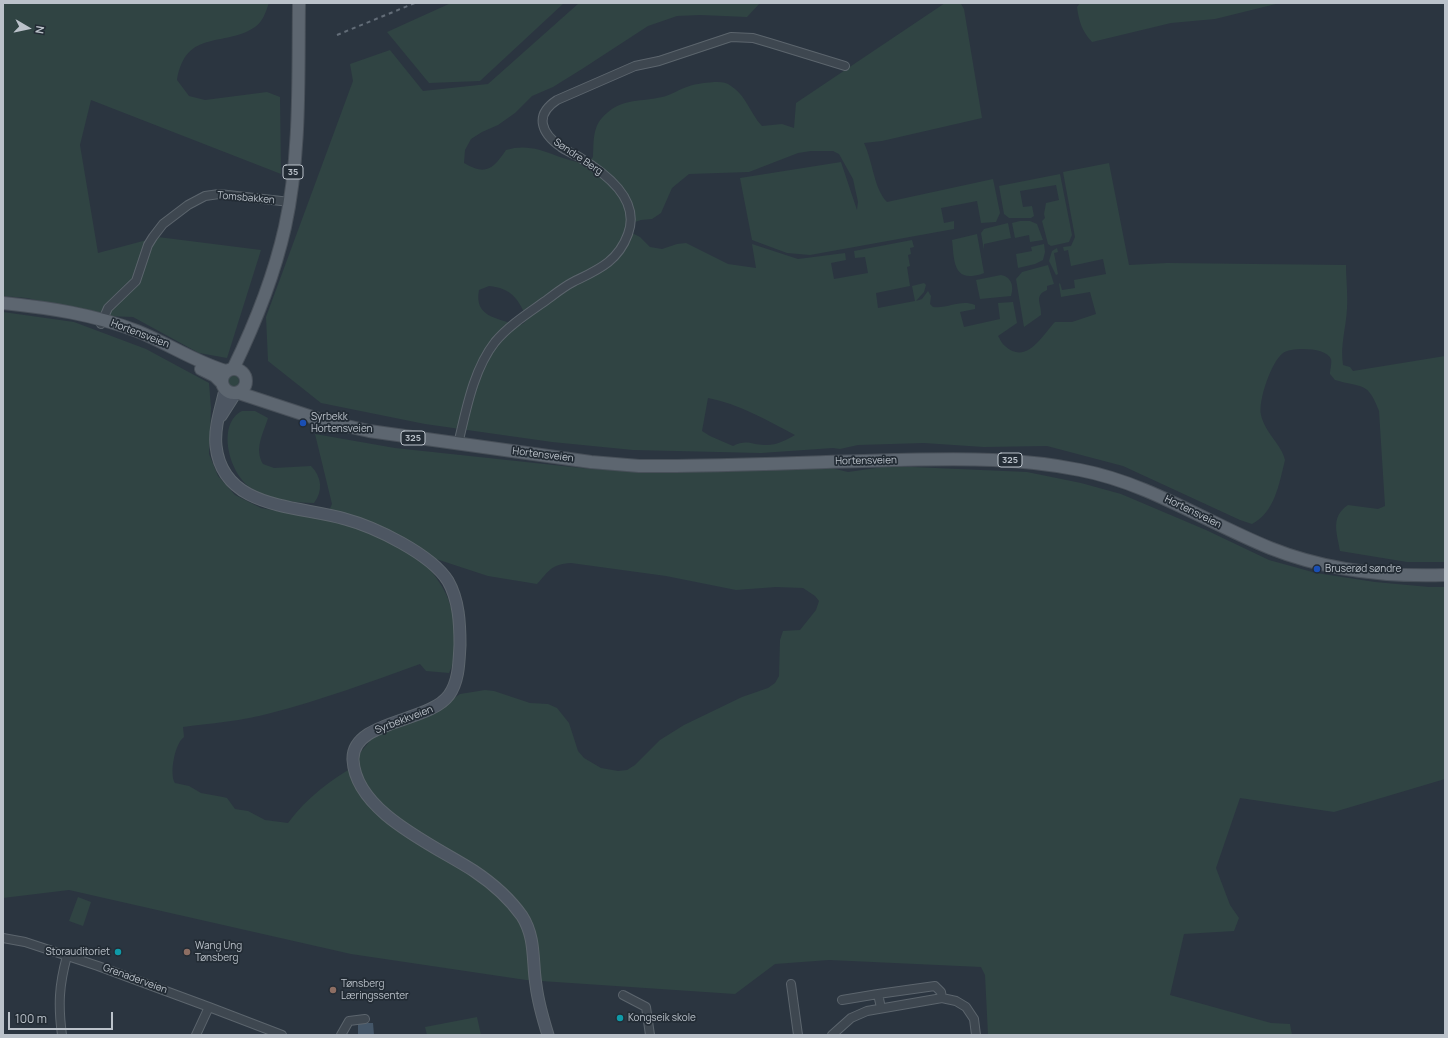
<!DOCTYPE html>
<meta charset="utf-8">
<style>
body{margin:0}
#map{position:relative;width:1448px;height:1038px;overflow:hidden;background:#2b3540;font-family:Manrope,sans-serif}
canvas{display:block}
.frame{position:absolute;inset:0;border:4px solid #bbc2ca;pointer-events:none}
.north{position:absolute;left:8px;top:8px;width:40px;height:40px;-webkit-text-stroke:3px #232c35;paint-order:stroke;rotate:99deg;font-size:11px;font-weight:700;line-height:16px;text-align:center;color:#bbc2ca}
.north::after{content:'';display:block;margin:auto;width:14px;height:18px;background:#bbc2ca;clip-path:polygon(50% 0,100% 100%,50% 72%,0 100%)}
.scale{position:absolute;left:8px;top:1012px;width:105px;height:18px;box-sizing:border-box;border:2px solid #bbc2ca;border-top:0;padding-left:5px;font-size:12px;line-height:14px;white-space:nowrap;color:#bbc2ca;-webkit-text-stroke:3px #232c35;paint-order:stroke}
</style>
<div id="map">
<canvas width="1448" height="1038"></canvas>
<div class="frame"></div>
<div class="north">N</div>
<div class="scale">100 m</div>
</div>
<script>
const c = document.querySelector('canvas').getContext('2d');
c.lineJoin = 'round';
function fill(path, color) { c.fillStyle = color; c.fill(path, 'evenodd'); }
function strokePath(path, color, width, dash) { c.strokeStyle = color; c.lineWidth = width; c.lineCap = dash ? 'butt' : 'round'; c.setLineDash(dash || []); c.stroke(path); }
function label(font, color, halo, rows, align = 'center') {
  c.font = font + ' Manrope,sans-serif'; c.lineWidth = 3.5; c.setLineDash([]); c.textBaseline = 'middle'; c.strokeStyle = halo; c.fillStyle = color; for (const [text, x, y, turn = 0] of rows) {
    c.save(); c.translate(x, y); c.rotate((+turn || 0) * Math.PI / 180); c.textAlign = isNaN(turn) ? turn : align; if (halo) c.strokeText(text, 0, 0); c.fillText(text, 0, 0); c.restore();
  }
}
fill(new Path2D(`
 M3 3H269C266 11 263 22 255 27 224 48 186 28 177 80L189 96 205 100 267 92 280 97 281 174 91 100 80 145 98 253 158 237 261 250 227 358 199 353 133 317 105 316 27 298 3 296Z
 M451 3H564L480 81 429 83 387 32Z
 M579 3H760L747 17 700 15 677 16 648 26 582 69 553 87 532 96 515 113 498 125 482 132 471 139 465 150 464 163C486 176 493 169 506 150 538 140 558 162 587 163L593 157C594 140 592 125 607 113 623 98 642 102 662 97 669 96 676 91 684 88 693 84 703 83 714 82 719 82 724 82 728 84 747 95 749 112 762 126L782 124 794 128 796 103 945 3 961 4 964 9 982 118 882 141 864 143C873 162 874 189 887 202L993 179 1000 213 996 222 981 223 977 201 941 208 944 223 954 221V229L810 255 787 253 752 240 740 178 841 162 857 210 858 202 853 179 839 154 833 151H811L798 153 749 172 689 174 672 188 661 213 652 219 641 220 629 224 626 230 640 237 650 247 662 249 677 244 686 243 728 264 756 268 752 244 798 259 845 253 846 260 831 263 834 279 868 273 865 257 855 258 854 251 912 240 914 247 910 248 911 254 908 255 910 266 907 267 910 286 876 293 878 308 915 301 912 286 924 283 926 285 924 292 916 301 922 299 928 291 931 296 930 304 933 307C948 309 960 299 975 305V309L960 312 964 327 1000 319 998 303 1013 302 1017 323 998 336C1000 339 1002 344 1005 346 1027 366 1043 334 1055 322H1072L1096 314 1090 292 1061 297 1059 284 1060 283 1062 290 1075 288 1074 280 1106 274 1103 259 1071 266 1068 250 1064 251 1063 247 1071 246 1075 237 1063 172 1109 163 1129 265 1167 263 1346 265C1346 279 1348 294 1347 309 1346 328 1340 345 1343 365L1350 367 1353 371 1445 356V562H1407L1340 551C1337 533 1330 517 1348 505L1378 509 1385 506 1379 411C1368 381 1362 388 1335 380L1330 374C1330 370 1332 363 1331 359 1326 347 1292 347 1283 353 1271 362 1258 401 1261 415 1265 433 1282 445 1285 460 1279 484 1275 512 1252 524L1240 520 1123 466 1047 446 984 447 924 443 858 445 840 449 833 448 761 453 633 450 552 442 425 424 321 403 268 361 266 317 353 81 350 64 390 50 423 91 488 84ZM489 286C511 288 519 299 527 319 524 324 521 326 515 325 496 317 474 317 479 290ZM708 398C740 404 766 420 795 435 787 440 774 446 765 445 751 445 747 439 733 446L710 436 702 431Z
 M1080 3H1280L1215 19 1171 23 1092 42C1082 31 1079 22 1077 7Z
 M1060 174 1072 235 1069 242 1051 246 1048 244 1042 221 1045 218 1044 214 1046 203 1059 200 1056 185 1020 191 1023 207 1032 206 1034 216 1031 218H1009L1004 214 999 186Z
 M1020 221H1030L1037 224 1043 240 1030 242 1029 235 1015 238 1012 223Z
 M1008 223 1011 238 984 244V250L981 233 984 229Z
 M977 234 984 273C980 275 976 275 972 276 952 278 954 254 952 240Z
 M1044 244 1045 252 1043 260 1035 264 1018 268 1016 254 1032 251 1031 247Z
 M1057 248 1058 252 1054 253 1058 274 1056 275 1049 261 1052 251Z
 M1048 265 1054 284 1047 286V290C1033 296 1042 304 1041 315L1024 327 1016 279 1022 272Z
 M1001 275C1012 277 1014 287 1011 296L980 299 976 280Z
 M3 312 74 322 146 349 209 383 211 408 209 454 218 476 235 495 261 508 314 518 327 515 332 504 315 434 395 448 591 469 672 472 827 467 848 472 890 466 1027 472 1081 483 1121 494 1206 530 1269 560 1316 573 1375 582 1429 587H1445V779L1334 812 1240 798 1216 868 1230 905 1239 918 1234 931 1184 934 1170 995 1271 1023 1290 1024 1292 1035H988L985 975 981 967 829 960 775 964 735 994 526 980 351 954 69 890 3 898ZM433 558 488 576 537 584C549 571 551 564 571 563L666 576 736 590 776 587 803 588 815 596 819 601 816 610 800 630 783 631 780 640 779 676 775 683 768 688 742 697 684 725 660 740 635 765 627 770 618 771 601 768 584 758 578 751 569 723 557 708 548 704 530 703 494 691 485 690 460 694 425 718 374 736 360 753 358 758V764C331 780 307 797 288 823L265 820 248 811 235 809 227 798 223 797 201 793 189 786 175 783C169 774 175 743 184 737L183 727C213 723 242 721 271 713 321 700 370 682 420 664L426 671 449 673C460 653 456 616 446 594 442 585 435 576 429 568Z
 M227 381a6 6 0 1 1 12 0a6 6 0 1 1-12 0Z
 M242 411H255L268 418C263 434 254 449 263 464L274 468 311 466C322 477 323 491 314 503 293 503 269 499 251 488 229 474 216 424 242 411Z
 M78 897 91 902 83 926 69 921Z
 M477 1017 481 1035H427L425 1027Z`), '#304443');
fill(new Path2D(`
 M358 1023H373L374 1035H358Z`), '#445668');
const minor = new Path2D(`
 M101 324 108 308 136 281 148 245 153 237 163 224 188 205 205 196 219 194 290 202
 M458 444C466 411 473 370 495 342 509 325 530 312 548 299 556 293 565 286 573 282 597 270 618 262 628 234 641 199 605 173 579 157 573 153 566 151 561 147 541 133 534 115 557 100L635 66 659 61 731 37 753 38 770 43 845 66
 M3 938 25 942 98 966 209 1007 196 1035
 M791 984 798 1035
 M623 995 646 1007 650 1035
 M842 1000 878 994
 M209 1007 282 1035
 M881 1008 878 994 935 986 941 992 942 998
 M62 1035C58 1005 59 985 67 956
 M341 1035 349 1021 365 1019
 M832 1035 851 1018 867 1011 942 998 956 1001 966 1007 974 1019 976 1035`);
const secondary = new Path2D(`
 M225 390C221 408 214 427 216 446 223 510 298 505 345 519 375 527 431 554 448 581 459 600 460 624 460 645 459 662 459 681 449 695 429 723 351 720 353 760 356 813 436 846 474 871 492 883 510 899 522 916 536 938 532 961 536 985 538 1002 543 1019 548 1035
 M221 416 235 394`);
const primary = new Path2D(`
 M3 303C50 308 92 314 137 331 167 343 195 362 226 371
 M222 381a12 12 0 1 1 24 0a12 12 0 1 1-24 0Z
 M201 369 215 376 221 382
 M233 369C255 324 274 276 285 227 301 154 298 77 299 3
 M239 393 324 421 369 431 591 462 639 466H676C749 465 821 462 894 460 957 459 1017 457 1080 470 1148 483 1206 522 1270 548 1325 570 1386 577 1445 575`);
strokePath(minor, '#5c656d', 10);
strokePath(secondary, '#5c656d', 13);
strokePath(primary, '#485059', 14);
strokePath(minor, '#3e4750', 8);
strokePath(secondary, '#4d5662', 11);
strokePath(primary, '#5d6670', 12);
strokePath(new Path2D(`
 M337 35 415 3`), '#636d78', 2, [4, 4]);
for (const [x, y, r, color] of [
 [303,423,4,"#1a4fb4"],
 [1317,569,4,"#1a4fb4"],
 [118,952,4,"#0f9aa8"],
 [187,952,4,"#8d6e63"],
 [333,990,4,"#8d6e63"],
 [620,1018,4,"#0f9aa8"]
]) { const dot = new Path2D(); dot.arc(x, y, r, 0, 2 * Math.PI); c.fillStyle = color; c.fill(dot); strokePath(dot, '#232c35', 1.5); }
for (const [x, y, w] of [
 [293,172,20],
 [413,438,24],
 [1010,460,24]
]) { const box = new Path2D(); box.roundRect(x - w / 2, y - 7, w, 14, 3); c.fillStyle = '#232c35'; c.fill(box); strokePath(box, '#bbc2ca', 1); }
label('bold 9px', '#bbc2ca', null, [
 ["35",293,172],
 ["325",413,438],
 ["325",1010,460]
]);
label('10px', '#bbc2ca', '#232c35', [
 ["Søndre Berg",578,157,34],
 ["Tomsbakken",246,198,5],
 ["Hortensveien",140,334,21],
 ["Hortensveien",543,455,7],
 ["Hortensveien",866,461,-1],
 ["Hortensveien",1193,512,26],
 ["Syrbekkveien",404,720,-21],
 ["Grenaderveien",135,979,20]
]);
label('10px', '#bbc2ca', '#232c35', [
 ["Syrbekk",311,417],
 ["Hortensveien",311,429],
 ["Bruserød søndre",1325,569],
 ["Wang Ung",195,946],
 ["Tønsberg",195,958],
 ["Storauditoriet",110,952,"right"],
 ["Tønsberg",341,984],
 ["Læringssenter",341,996],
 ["Kongseik skole",628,1018]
], 'left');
</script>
